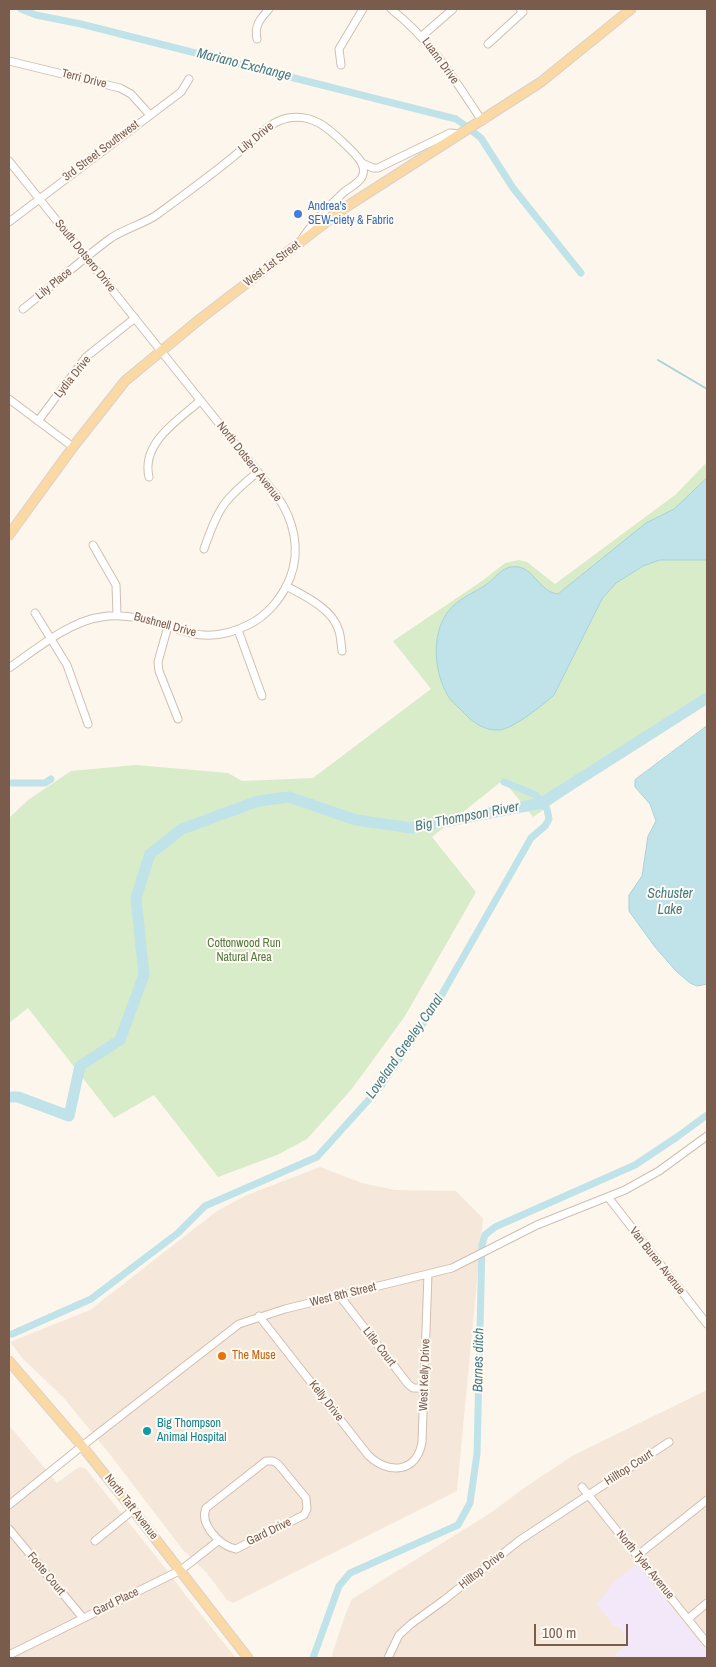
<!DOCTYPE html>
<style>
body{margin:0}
#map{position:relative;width:716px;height:1667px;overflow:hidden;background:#fdf6ec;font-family:"Archivo Narrow",sans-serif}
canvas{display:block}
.frame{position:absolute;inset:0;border:10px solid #7a5c4d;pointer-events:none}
.scale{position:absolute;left:534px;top:1624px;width:94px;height:22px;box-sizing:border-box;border:2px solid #7a5c4d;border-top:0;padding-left:6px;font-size:15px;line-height:18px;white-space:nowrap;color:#7a5c4d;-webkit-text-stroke:4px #fffaf3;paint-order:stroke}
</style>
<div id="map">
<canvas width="716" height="1667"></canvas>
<div class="frame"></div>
<div class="scale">100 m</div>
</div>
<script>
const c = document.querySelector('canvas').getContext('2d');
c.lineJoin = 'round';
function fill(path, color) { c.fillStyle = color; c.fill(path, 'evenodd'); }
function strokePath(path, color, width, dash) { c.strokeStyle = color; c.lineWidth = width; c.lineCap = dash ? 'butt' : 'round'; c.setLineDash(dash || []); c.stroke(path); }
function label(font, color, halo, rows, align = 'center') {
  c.font = font + ' "Archivo Narrow",sans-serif'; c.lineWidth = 4; c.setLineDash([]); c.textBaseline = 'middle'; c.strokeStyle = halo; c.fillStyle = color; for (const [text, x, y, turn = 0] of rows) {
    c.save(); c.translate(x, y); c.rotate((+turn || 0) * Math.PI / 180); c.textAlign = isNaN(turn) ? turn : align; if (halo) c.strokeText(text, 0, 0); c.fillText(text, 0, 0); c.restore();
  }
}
fill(new Path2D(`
 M320 1167 362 1183 395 1190 456 1191 483 1218 457 1491 233 1603 227 1600 206 1572 183 1550 108 1452 63 1397 23 1359 10 1342 90 1310 217 1211 247 1195Z
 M707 1390V1658H331L345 1615 352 1599 489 1514 527 1486 574 1455Z
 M9 1425 57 1483 76 1469 81 1467 86 1469 166 1569 187 1597 236 1658H9Z`), '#f5e8da');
fill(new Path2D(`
 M637 1564 707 1651V1658H612L626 1645 624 1634 619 1627 613 1625 596 1603 602 1598 614 1582Z`), '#f3e8fa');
fill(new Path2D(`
 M707 462V700L656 733 533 817 503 780 432 837 476 892 405 1016 351 1090 307 1139 277 1155 218 1177 154 1095 114 1118 28 1008 9 1023V818L28 800 71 771 136 765 228 773 242 781 313 778 431 689 393 641 482 581 505 563 519 560 527 562 555 584 675 495Z`), '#d8ecc9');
const water = new Path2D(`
 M707 478V560H660L643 566 616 583 602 599 554 695C543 705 514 728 500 730 486 731 475 724 466 715 461 709 452 703 448 696 434 672 431 636 447 613 458 598 473 594 487 584 494 579 502 568 511 567 533 563 538 592 558 594L646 523 674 509Z
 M707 726V984L697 986 690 983 675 970 655 947 629 911V895L642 876 648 836 656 821 650 804 635 787V780Z`);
fill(water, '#bfe3e8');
strokePath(water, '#a5d3da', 1);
strokePath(new Path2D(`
 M658 360 707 389`), '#a5d3da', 2);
strokePath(new Path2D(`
 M21 9 36 15 81 24 456 119 466 126
 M472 131 481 138 513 188 581 273
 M9 783H45L51 779
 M12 1334 91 1299 178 1233 205 1206 317 1157 381 1086 437 1003 531 838 545 826 549 819 547 809 536 795 504 782
 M313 1658 339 1586 350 1573 458 1525 470 1503 477 1454 482 1245 485 1235 495 1227 635 1165 677 1137 707 1115`), '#bfe3e8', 7);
strokePath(new Path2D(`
 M9 1097H18L69 1116 80 1066 120 1040 144 975 136 898 150 854 182 829 258 801 289 797 356 820 412 828 542 803 707 698`), '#bfe3e8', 11);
const minor = new Path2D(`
 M391 9C430 39 455 80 482 121
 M422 36 453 9
 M257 39C254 26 260 19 269 9
 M488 44 523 12 520 9
 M9 61 120 88 131 94 150 115
 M341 65 339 49 363 9
 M9 161 277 496C294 520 301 550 290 578 282 598 267 616 248 625 234 632 220 636 204 635 192 635 179 629 168 626 145 619 124 613 101 617 70 621 35 650 9 668
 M362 163 373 168H378L450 133 460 134
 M9 222 181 92 189 79
 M23 309C52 286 81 260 111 238 126 228 144 224 158 214 185 194 213 174 239 152 255 140 268 122 288 118 314 113 330 130 347 146 355 154 368 165 362 177 358 184 350 187 344 192 329 206 313 222 302 239
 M9 399 73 447
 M38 421 86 357 135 318
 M149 477C141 443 178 420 200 401
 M93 545 116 585 117 615
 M204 549C218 508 224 499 258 472
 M286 586C305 596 333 609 339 631 341 638 341 644 342 651
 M35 613 67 665 88 724
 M168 626 158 662 159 671 178 719
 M238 630 262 696
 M608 1197 707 1324
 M339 1295 408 1384 413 1388H425
 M259 1316 368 1455C388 1475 417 1473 422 1442L428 1274
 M266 1461H273L278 1464 306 1498 307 1509 304 1515 236 1549C220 1546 199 1524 206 1508Z
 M582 1487 707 1643
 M9 1505 82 1446 239 1324 285 1309 452 1268 537 1225 625 1190 659 1171 707 1136
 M9 1529 83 1618
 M95 1541 133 1510
 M638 1555 707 1500
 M689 1618 707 1603
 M9 1655 181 1570 218 1541
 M388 1658 399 1635 411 1624 444 1600 520 1540 669 1442`);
const major = new Path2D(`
 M9 535 73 447 125 381 200 319 346 207 541 82 631 9
 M9 1361 82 1446 133 1510 248 1658`);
strokePath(minor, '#d1beb0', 9);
strokePath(major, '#dad1cd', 11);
strokePath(minor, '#fff', 7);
strokePath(major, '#fbd9a5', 9);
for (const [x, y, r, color] of [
 [298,214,5,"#3f7fe0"],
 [222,1356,5,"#e8710a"],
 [147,1431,5,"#0f9aa8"]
]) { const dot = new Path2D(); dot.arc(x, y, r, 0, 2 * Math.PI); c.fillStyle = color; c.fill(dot); strokePath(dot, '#fffaf3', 2); }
label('12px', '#7a5c4d', '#fffaf3', [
 ["Luann Drive",440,61,54],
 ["Terri Drive",84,79,14],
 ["Lily Drive",256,138,-39],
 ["3rd Street Southwest",101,151,-37],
 ["South Dotsero Drive",85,256,51],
 ["West 1st Street",272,264,-37],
 ["Lily Place",54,284,-39],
 ["Lydia Drive",73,377,-51],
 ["North Dotsero Avenue",249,462,52],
 ["Bushnell Drive",165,625,15],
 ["Van Buren Avenue",657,1261,52],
 ["West 8th Street",343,1295,-14],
 ["Litle Court",379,1347,52],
 ["West Kelly Drive",425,1375,-88],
 ["Kelly Drive",326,1401,52],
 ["Hilltop Court",629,1468,-33],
 ["North Taft Avenue",131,1507,52],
 ["Gard Drive",269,1532,-26],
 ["North Tyler Avenue",645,1565,51],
 ["Hilltop Drive",482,1570,-38],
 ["Foote Court",46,1574,50],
 ["Gard Place",116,1602,-26]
]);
label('12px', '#366cbe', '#fffaf3', [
 ["Andrea's",308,207],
 ["SEW-ciety & Fabric",308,221]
], 'left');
label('12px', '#537a41', '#fffaf3', [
 ["Cottonwood Run",244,944],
 ["Natural Area",244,958]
]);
label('12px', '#c56008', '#fffaf3', [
 ["The Muse",232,1356]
], 'left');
label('12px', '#0d838f', '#fffaf3', [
 ["Big Thompson",157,1424],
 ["Animal Hospital",157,1438]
], 'left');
label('italic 14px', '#437c86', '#fffaf3', [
 ["Mariano Exchange",244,65,14],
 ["Big Thompson River",467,817,-11],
 ["Schuster",670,894],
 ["Lake",670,910],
 ["Loveland Greeley Canal",405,1047,-55],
 ["Barnes ditch",479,1360,-89]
]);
</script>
